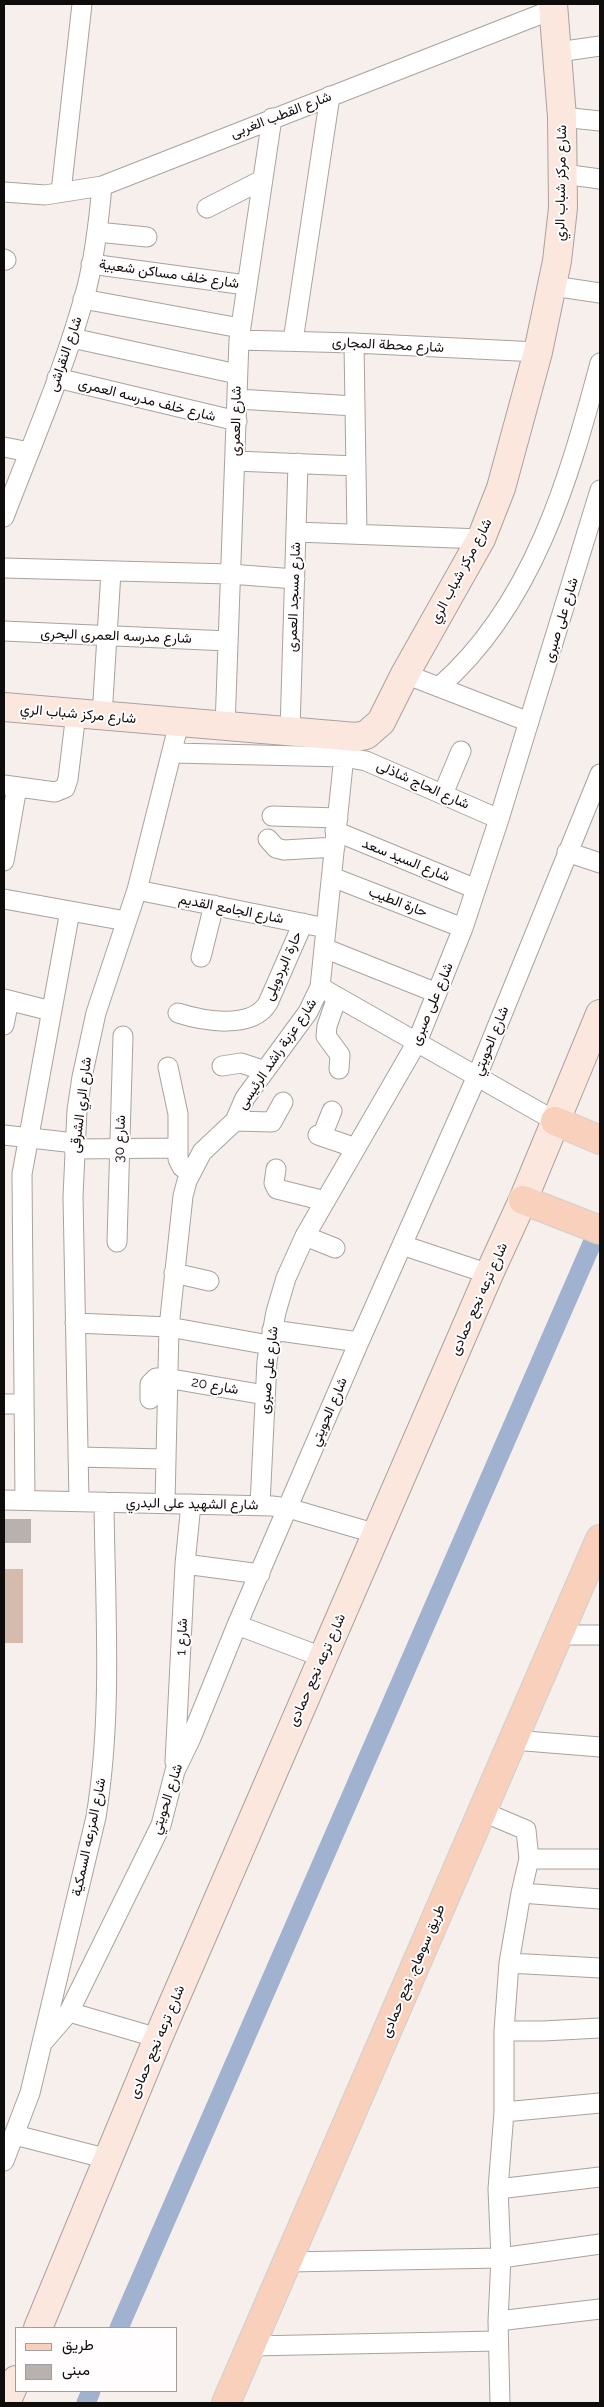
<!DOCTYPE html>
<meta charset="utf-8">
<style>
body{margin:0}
#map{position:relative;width:604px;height:2407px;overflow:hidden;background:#f6efeb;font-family:Raleway,Vazirmatn,sans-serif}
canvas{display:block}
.frame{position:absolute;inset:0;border:5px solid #0f0d0c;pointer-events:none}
.legend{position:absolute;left:15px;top:2327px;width:162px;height:65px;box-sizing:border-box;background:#fffdfd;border:1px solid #9f9d9d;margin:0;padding:6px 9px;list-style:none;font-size:15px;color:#0f0d0c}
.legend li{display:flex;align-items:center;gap:10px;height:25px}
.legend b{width:25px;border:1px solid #9f9d9d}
</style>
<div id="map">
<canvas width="604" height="2407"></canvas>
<div class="frame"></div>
<ul class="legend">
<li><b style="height:6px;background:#f8d0bc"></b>طريق</li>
<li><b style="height:14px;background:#b8b1ae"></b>مبنى</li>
</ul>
</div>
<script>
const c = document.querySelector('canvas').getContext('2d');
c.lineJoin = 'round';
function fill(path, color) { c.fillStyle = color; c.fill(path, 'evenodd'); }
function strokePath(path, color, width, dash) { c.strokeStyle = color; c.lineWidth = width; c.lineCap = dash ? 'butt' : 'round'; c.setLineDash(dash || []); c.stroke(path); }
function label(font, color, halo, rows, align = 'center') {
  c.font = font + ' Raleway,Vazirmatn,sans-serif'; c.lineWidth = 4; c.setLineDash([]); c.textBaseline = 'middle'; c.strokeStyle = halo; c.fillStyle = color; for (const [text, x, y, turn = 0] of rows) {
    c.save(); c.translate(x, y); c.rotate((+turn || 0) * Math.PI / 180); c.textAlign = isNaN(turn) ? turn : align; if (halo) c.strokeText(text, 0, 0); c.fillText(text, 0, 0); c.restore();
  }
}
fill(new Path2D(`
 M4 1569H23V1643H4Z`), '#d5bbae');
strokePath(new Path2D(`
 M119 2328 600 1225
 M86 2403 91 2391`), '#a1b1d0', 19);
fill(new Path2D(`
 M4 1519H31V1543H4Z`), '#b8b1ae');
const street = new Path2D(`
 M558 52 600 46
 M562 117 600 121
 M563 174 600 179
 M4 192 45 195 102 186 554 9
 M61 192 82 4
 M207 208 262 180
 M97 232 147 237
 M4 259 6 260
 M91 264 246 285
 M553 286 600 293
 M83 299 240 328
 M72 338 237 374
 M239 340 354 343 538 352
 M293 341 330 96
 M354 343 357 534
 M57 378 237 421
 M237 399 355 406
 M4 447 29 452
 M235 461 356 466
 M4 517C33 441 66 366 87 287 95 254 99 219 102 186
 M296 532 481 539
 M4 568 230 574 295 579
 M4 631 228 641
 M405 674 529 722
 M439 687C533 605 569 479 600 363
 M102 716 111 572
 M225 727 239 340 272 118
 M290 731 298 463
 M173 753 344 757 366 761 499 819
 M4 785 55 792 65 788 68 779 76 713
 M443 794 461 751
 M272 816 338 818
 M335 831 476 889
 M268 839 276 848 284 850 335 847
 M567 852 600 863
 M4 861 17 787
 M332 877 463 928
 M137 890 326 928
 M4 899 126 921
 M324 948 437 993
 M201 957 214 905
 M320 987 555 1121
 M337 997 327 1026 326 1036 340 1055 339 1069
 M4 999 51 1011
 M178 1013C203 1021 252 1030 268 1003L303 923
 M4 1025 9 1000
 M222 1066 241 1063 265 1071
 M168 1067 178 1114V1159L182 1167 190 1173
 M235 1121 272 1122 283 1102
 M4 1135 75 1143
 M318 1135 356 1148
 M322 1136 332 1111
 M74 1149 177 1148
 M276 1169 274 1183 277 1189 325 1201
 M305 1236 335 1248
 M117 1242 123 1036
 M402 1245 489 1274
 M174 1273 209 1281
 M75 1323 169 1327 269 1345
 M272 1330 359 1342
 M150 1399V1384L156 1378H166L265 1395
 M4 1404H24
 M78 1457 165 1459
 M4 1500 272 1506 288 1508 377 1534
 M25 1500 22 1174 70 911
 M79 1500 73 1197 77 1110 82 1077 96 1013 137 890 179 723
 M165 1503 169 1327 183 1196 187 1181 202 1152 235 1121 245 1098 308 1012 320 987 346 736
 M260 1505 267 1361 276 1312 286 1278 305 1236 417 1042 463 928 499 819 600 490
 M185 1564 260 1574
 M237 1625 322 1657
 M558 1635H600
 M513 1740 600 1747
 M175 1762 185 1564 191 1504
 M481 1811 526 1830 529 1859H600
 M521 1893 600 1899
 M509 1963 600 1968
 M69 2012 158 2038
 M504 2031H543L600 2028
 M44 2041 69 2012 161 1825 175 1771 191 1738 237 1625 359 1342 477 1076 600 774
 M504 2112 600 2103
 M15 2135 108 2159
 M4 2161 30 2093 96 1817C113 1713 105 1607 104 1502
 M498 2189 600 2177
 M288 2262 501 2258 600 2244
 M498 2321 600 2309
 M251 2346 498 2341
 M500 2403 498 2321 501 2258 498 2189 504 2112V2031L509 1963 521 1893 529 1859`);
const secondary = new Path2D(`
 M4 707 356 737 366 735 381 722 405 674 481 539 501 488 538 352 557 261 563 208 562 117 553 4
 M38 2328 158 2038 489 1274 523 1200 600 1014
 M6 2403 16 2380`);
const primary = new Path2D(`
 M555 1121 600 1140
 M523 1200 600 1230
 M226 2403 600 1539`);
strokePath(street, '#a9a29f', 21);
strokePath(secondary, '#a9a29f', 30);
strokePath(primary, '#cfcfce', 30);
strokePath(street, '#fff', 19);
strokePath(secondary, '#fce7de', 28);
strokePath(primary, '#f8d0bc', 28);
label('14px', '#0f0d0c', '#fffdfd', [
 ["شارع القطب الغربى",281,115,-21],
 ["شارع مركز شباب الري",561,183,-89],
 ["شارع خلف مساكن شعبية",169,274,8],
 ["شارع محطة المجارى",388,345,3],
 ["شارع النقراشى",65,354,-71],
 ["شارع خلف مدرسه العمرى",147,400,14],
 ["شارع العمرى",236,421,-89],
 ["شارع مركز شباب الري",461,571,-62],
 ["شارع مسجد العمرى",294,597,-88],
 ["شارع على صبرى",561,620,-73],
 ["شارع مدرسه العمرى البحرى",116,636,2],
 ["شارع مركز شباب الري",78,714,5],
 ["شارع الحاج شاذلى",423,785,24],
 ["شارع السيد سعد",406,860,22],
 ["حارة الطيب",398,902,21],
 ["شارع الجامع القديم",231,909,11],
 ["حارة البردويلى",283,966,-66],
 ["شارع على صبرى",432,1004,-67],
 ["شارع الحويتي",491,1041,-68],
 ["شارع عزبة راشد الرئيسى",277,1054,-56],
 ["شارع الري الشرقى",81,1105,-83],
 ["شارع 30",120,1139,-88],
 ["شارع ترعه نجع حمادى",479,1299,-66],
 ["شارع على صبرى",269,1370,-84],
 ["شارع 20",215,1386,10],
 ["شارع الحويتي",329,1412,-67],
 ["شارع الشهيد على البدري",192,1504,1],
 ["شارع 1",182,1637,-87],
 ["شارع ترعه نجع حمادى",317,1670,-66],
 ["شارع الحويتي",167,1799,-72],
 ["شارع المزرعه السمكية",89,1837,-78],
 ["طريق سوهاج, نجع حمادى",413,1971,-67],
 ["شارع ترعه نجع حمادى",157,2042,-67]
]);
</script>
